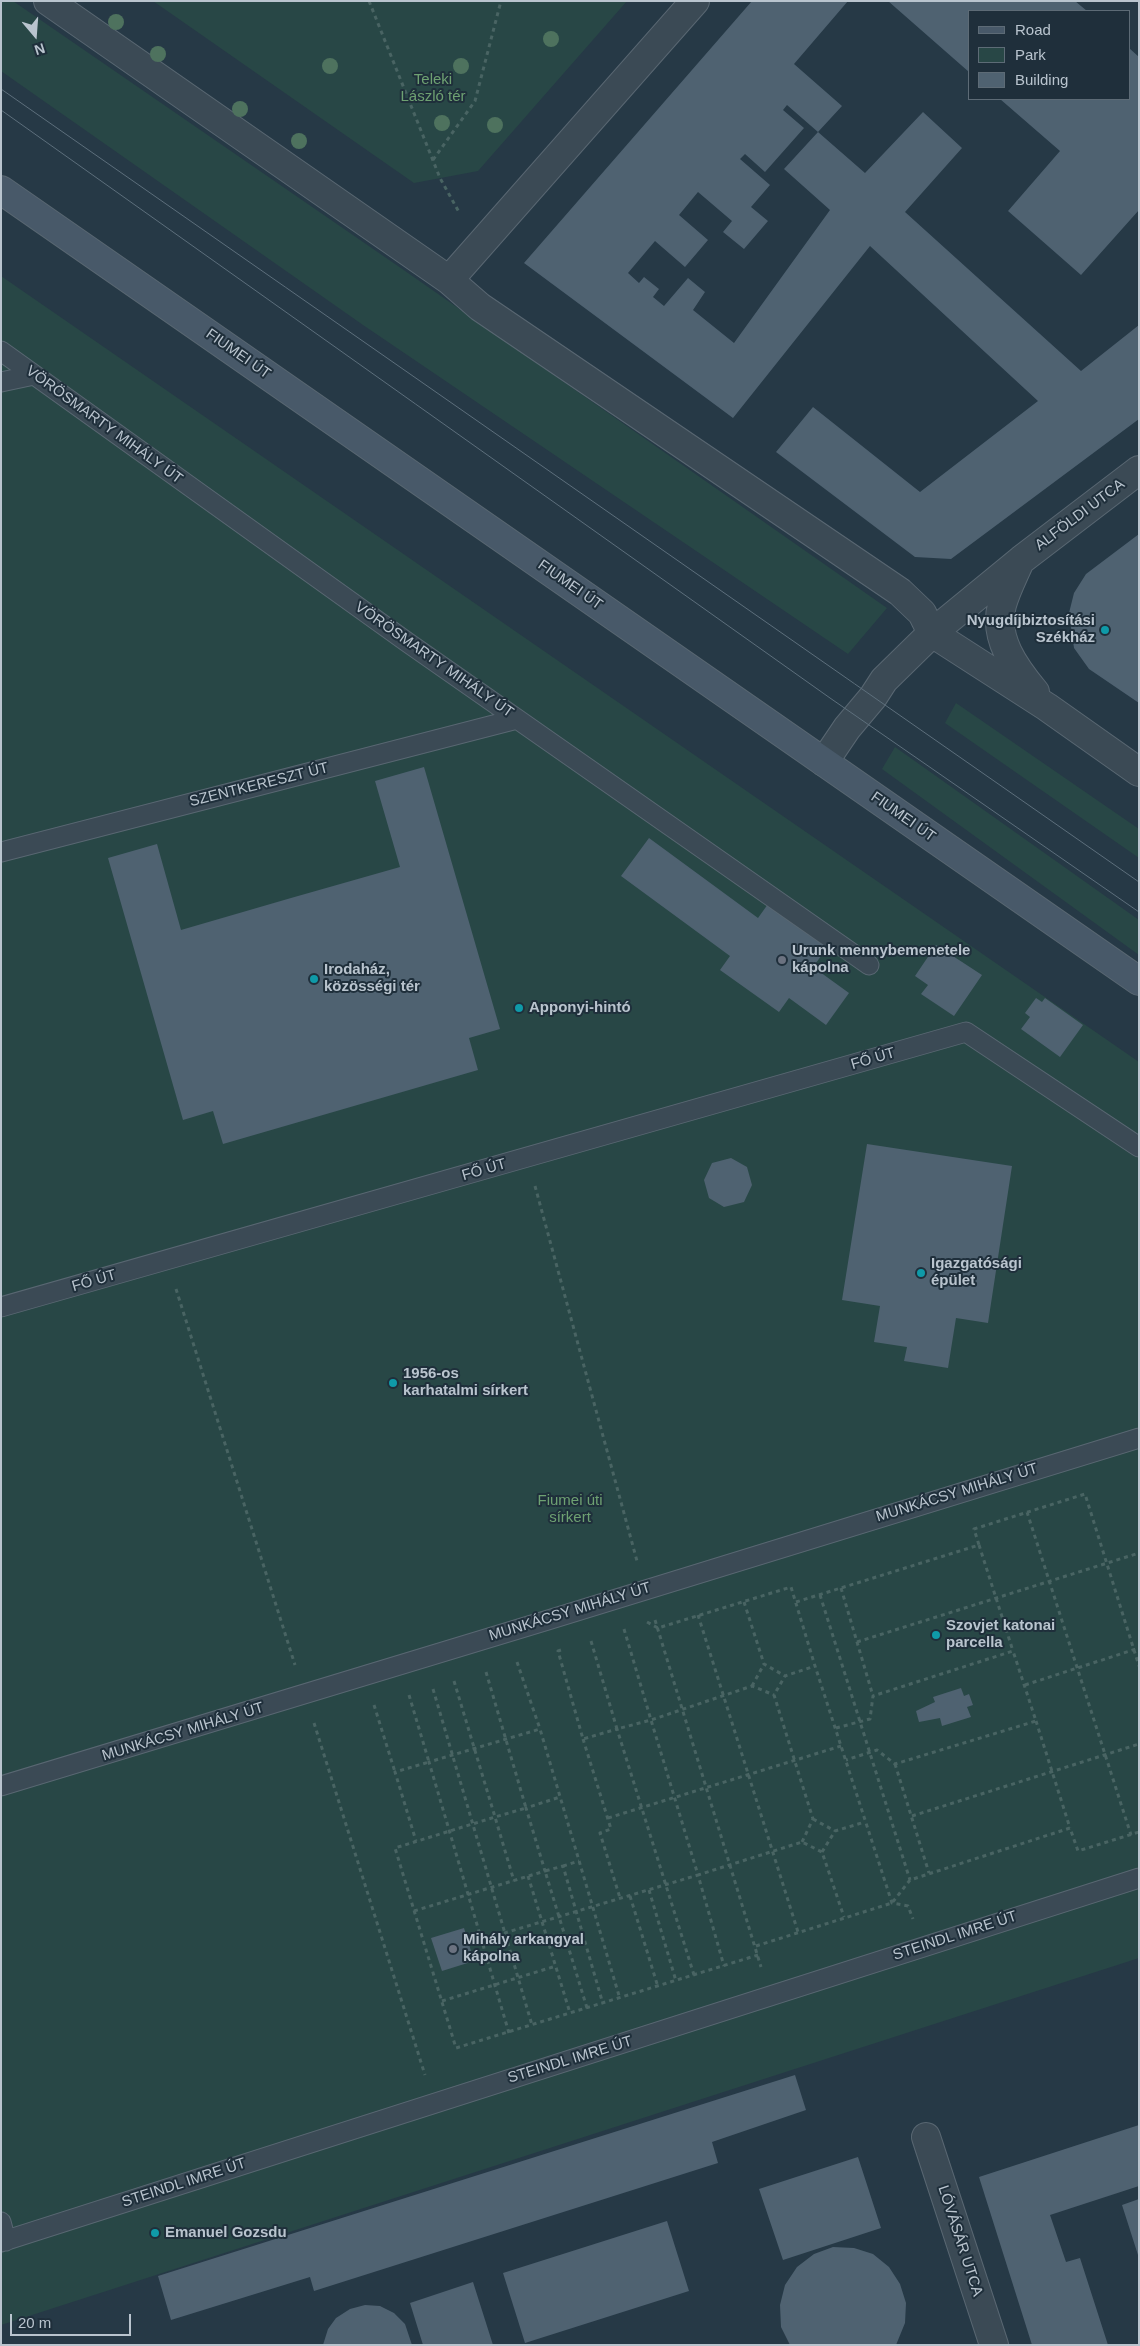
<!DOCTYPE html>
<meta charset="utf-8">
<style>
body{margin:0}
#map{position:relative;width:1140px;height:2346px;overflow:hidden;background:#263946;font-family:Helvetica,sans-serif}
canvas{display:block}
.frame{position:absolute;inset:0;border:2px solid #b9c4ce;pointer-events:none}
.legend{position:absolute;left:968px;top:10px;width:162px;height:90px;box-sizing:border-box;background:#1f2f3b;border:1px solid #5d6b76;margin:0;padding:6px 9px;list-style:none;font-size:15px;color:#b9c4ce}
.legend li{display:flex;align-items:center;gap:10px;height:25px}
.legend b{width:25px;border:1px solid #5d6b76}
.north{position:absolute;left:10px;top:10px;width:50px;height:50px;-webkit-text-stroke:4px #1f2f3b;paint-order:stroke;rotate:162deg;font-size:14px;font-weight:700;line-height:20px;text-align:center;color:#b9c4ce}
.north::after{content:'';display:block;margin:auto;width:18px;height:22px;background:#b9c4ce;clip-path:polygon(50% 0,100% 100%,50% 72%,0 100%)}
.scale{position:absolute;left:10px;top:2314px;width:121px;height:22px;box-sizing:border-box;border:2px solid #b9c4ce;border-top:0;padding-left:6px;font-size:15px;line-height:18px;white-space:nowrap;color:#b9c4ce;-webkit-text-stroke:4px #1f2f3b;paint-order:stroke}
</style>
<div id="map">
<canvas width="1140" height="2346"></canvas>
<div class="frame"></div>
<ul class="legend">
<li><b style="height:6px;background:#485969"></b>Road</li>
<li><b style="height:14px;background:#284746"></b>Park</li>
<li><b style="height:14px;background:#4f6271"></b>Building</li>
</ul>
<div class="north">N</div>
<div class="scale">20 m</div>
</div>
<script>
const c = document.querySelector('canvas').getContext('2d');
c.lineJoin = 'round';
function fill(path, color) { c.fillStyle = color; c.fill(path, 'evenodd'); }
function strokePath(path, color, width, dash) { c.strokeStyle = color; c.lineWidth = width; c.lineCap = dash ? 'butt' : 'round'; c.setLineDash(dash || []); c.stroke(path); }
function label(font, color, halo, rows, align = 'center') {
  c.font = font + ' Helvetica,sans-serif'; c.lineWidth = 4; c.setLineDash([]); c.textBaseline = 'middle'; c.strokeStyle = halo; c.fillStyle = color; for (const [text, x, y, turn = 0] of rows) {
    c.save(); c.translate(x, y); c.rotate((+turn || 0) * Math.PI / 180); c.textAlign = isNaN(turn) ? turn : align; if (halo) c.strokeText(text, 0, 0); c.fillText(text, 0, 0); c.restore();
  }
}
fill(new Path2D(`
 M1 1H13L408 273 887 608 848 654 363 325 1 71Z
 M153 1H627L478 171 414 183Z
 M1 276 1139 1062V1958L1 2325Z
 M956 703 1139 829V858L945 723Z
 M895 747 1139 920V955L882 769Z`), '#284746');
fill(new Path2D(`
 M752 1H848L794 64 842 106 818 132 787 105 783 110 804 128 765 172 745 154 740 159 770 185 751 207 768 221 744 249 723 232 732 221 698 192 679 215 708 240 685 267 655 241 628 273 639 283 644 277 659 289 653 297 664 306 688 278 705 292 693 310 734 343 830 210 784 169 818 132 865 173 923 112 962 148 905 212 1081 371 1139 325V419L951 559 915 557 776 452 813 407 920 492 1038 401 870 246 733 418 524 263Z
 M888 1H1075L1087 11H969V72Z
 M1129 48 1139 57V210L1081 275 1008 211 1060 151 1000 99H1129Z
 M1139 534V703L1089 669 1074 648 1069 613 1074 593 1086 574Z
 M424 767 500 1029 469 1038 478 1070 223 1144 213 1111 183 1120 108 858 157 844 181 930 291 898 400 867 375 781Z
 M649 838 758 918 768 904 827 948 813 967 849 993 826 1025 789 998 779 1012 720 970 730 956 621 876Z
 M936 945 982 975 954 1016 921 994 928 985 915 976Z
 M1036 998 1042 1002 1045 998 1083 1025 1060 1057 1021 1029 1030 1017 1025 1013Z
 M867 1144 1012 1166 988 1323 956 1318 948 1368 904 1361 907 1347 874 1342 880 1306 842 1300Z
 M731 1158 747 1167 752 1185 744 1202 724 1207 709 1198 704 1180 712 1163Z
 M961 1688 964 1696 969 1694 973 1705 967 1707 971 1717 942 1726 940 1718 919 1722 916 1711 935 1702 933 1697Z
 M464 1928 474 1961 442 1971 431 1938Z
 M795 2075 806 2110 712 2142 718 2163 314 2291 310 2277 171 2320 158 2276Z
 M1139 2125V2186L1050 2215 1066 2262 1080 2258 1108 2345H1032L979 2177Z
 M858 2157 881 2228 783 2260 759 2189Z
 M1139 2199V2255H1138L1122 2205Z
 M667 2221 689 2291 525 2343 503 2273Z
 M833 2247 854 2248 873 2254 889 2267 900 2284 906 2303 905 2323 896 2345H790L781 2327 780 2305 785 2285 797 2267 814 2254Z
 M473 2282 493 2345H423L410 2303Z
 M365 2305 380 2306 394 2313 405 2324 412 2345H323L328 2329 336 2318 350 2309Z`), '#4f6271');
const lane = new Path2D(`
 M1 351 407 642 869 965
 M1 382 34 375
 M1 852 517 719
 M1 1307 966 1032 1139 1147
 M1 1786C381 1673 760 1554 1139 1438
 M1 2222 6 2241
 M1 2242 1139 1878`);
const street = new Path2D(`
 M48 1 449 280 480 307 900 592 922 613 932 633 1047 707 1139 772
 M449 280 695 1
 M1020 561C1014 575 1006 590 1002 605 993 638 1015 668 1035 692
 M824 762 847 728 873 697 884 680 932 633 1021 560 1139 470
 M926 2137 994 2345`);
const secondary = new Path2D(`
 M1 190 1139 981`);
strokePath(lane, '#596772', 21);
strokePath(street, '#596772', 30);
strokePath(secondary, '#596772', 30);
strokePath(new Path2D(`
 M369 1 440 178 460 214
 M433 160 475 101 501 1
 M535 1186 637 1561
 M176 1289 295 1665
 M1027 1512 1131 1835
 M979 1545 1013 1651
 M841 1588 873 1696
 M820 1595 910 1880
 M744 1602 764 1664 785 1676
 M796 1602 979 1545 974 1529 1085 1494 1139 1666
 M698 1615 798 1932
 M655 1620 761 1967
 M647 1622 658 1628 791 1587 815 1666 892 1903 908 1906 913 1919
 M624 1629 651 1720 752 1686 774 1695
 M591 1641 617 1729 651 1720 698 1875 802 1842 822 1852 844 1917
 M857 1642 1139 1553
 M561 1650 558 1651 583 1739 617 1729 694 1975
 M517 1662 540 1729
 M486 1672 526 1808 495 1817 514 1881
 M454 1681 495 1817 395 1848 456 2048 758 1955
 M1025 1685 1139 1648
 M752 1686 764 1664
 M433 1689 532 2025
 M409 1695 429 1762 395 1772 416 1841
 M374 1705 395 1772
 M1036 1721 1070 1828
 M314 1723 425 2075
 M836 1728 870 1719 873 1696 1013 1651 1036 1721 895 1764 877 1750 846 1760
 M583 1739 611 1829 600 1833 620 1898
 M895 1764 929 1873
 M912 1816 1139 1744
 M608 1818 841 1746
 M813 1819 835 1831
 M802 1842 813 1819 774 1695 785 1676 815 1666
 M822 1852 835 1831 865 1822
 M563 1866 579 1861
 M528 1876 570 2013
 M649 1890 676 1981
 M630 1896 658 1987
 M414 1911 545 1871 526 1808 560 1797
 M481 1940 698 1875 724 1966
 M756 1946 892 1903 910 1880 1070 1828 1078 1851 1139 1832
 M442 2001 556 1966
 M587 2008 545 1871 563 1866 603 2004
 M509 2033 429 1762 540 1729 620 1999`), '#496463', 3, [4, 4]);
strokePath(lane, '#3b4a55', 19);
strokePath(street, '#3b4a55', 28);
strokePath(secondary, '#485969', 28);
strokePath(new Path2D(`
 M1 89 1139 882
 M1 110 830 698 1139 912`), '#5d6f7c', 1);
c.fillStyle = '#4e725e';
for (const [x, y] of [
 [116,22],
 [551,39],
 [158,54],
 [330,66],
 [461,66],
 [240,109],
 [442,123],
 [495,125],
 [299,141]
]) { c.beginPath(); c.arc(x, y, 8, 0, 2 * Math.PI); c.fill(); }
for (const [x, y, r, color] of [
 [1105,630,5,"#0f9aa8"],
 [782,960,5,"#6b7280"],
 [314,979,5,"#0f9aa8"],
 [519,1008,5,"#0f9aa8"],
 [921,1273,5,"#0f9aa8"],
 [393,1383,5,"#0f9aa8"],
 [936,1635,5,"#0f9aa8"],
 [453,1949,5,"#6b7280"],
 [155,2233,5,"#0f9aa8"]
]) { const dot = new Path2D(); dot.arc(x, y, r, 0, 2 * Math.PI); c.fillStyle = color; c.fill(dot); strokePath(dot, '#1f2f3b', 2); }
label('15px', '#6ea172', '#1f2f3b', [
 ["Teleki",433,80],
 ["László tér",433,97],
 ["Fiumei úti",570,1501],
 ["sírkert",570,1518]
]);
label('15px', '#b9c4ce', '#1f2f3b', [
 ["FIUMEI ÚT",238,354,35],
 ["VÖRÖSMARTY MIHÁLY ÚT",104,425,36],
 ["ALFÖLDI UTCA",1080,515,-37],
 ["FIUMEI ÚT",570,585,35],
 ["VÖRÖSMARTY MIHÁLY ÚT",434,660,35],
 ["SZENTKERESZT ÚT",259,785,-14],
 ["FIUMEI ÚT",903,817,35],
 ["FŐ ÚT",873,1059,-16],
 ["FŐ ÚT",484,1170,-16],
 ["FŐ ÚT",94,1281,-16],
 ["MUNKÁCSY MIHÁLY ÚT",957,1493,-17],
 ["MUNKÁCSY MIHÁLY ÚT",570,1612,-17],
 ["MUNKÁCSY MIHÁLY ÚT",183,1732,-17],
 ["STEINDL IMRE ÚT",955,1936,-18],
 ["STEINDL IMRE ÚT",570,2060,-17],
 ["STEINDL IMRE ÚT",184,2183,-18],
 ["LÓVÁSÁR UTCA",960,2241,72]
]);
label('bold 15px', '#b9c4ce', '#1f2f3b', [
 ["Nyugdíjbiztosítási",1095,621,"right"],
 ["Székház",1095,638,"right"],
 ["Urunk mennybemenetele",792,951],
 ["kápolna",792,968],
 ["Irodaház,",324,970],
 ["közösségi tér",324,987],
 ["Apponyi-hintó",529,1008],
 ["Igazgatósági",931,1264],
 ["épület",931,1281],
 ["1956-os",403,1374],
 ["karhatalmi sírkert",403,1391],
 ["Szovjet katonai",946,1626],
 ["parcella",946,1643],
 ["Mihály arkangyal",463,1940],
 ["kápolna",463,1957],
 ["Emanuel Gozsdu",165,2233]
], 'left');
</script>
